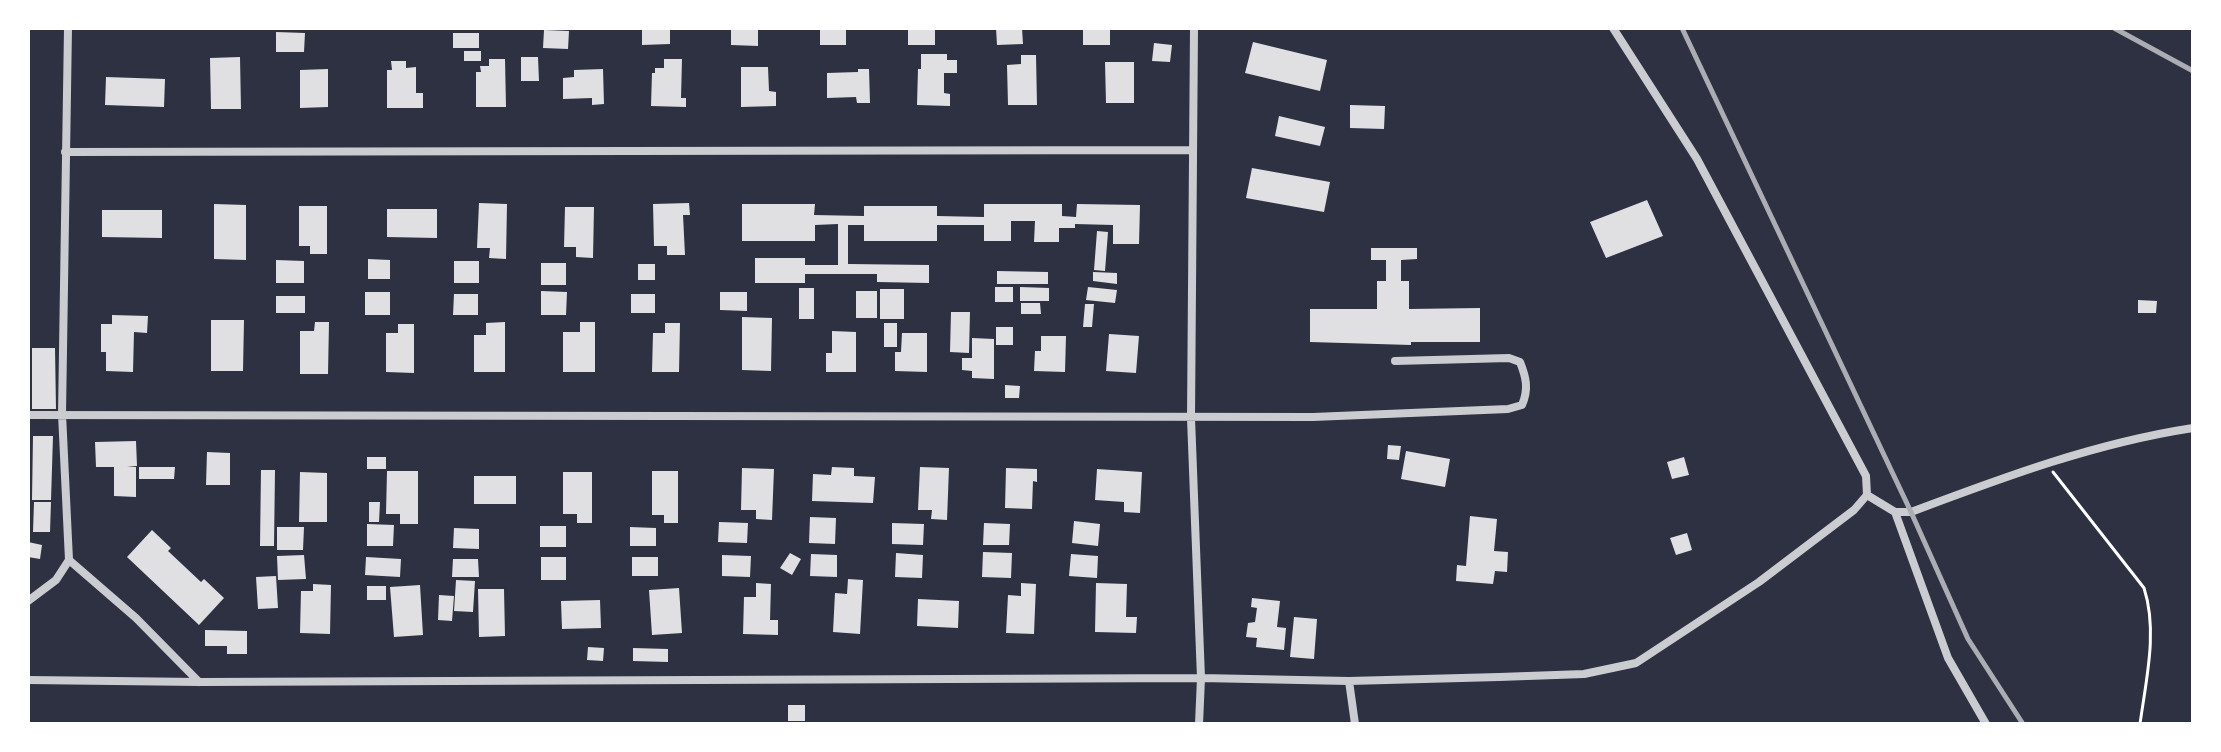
<!DOCTYPE html>
<style>
body{margin:0}
#map{position:relative;width:2221px;height:752px;overflow:hidden;background:#2d3142;font-family:"Exo 2",sans-serif}
canvas{display:block}
.frame{position:absolute;inset:0;border:30px solid #fff;pointer-events:none}
</style>
<div id="map">
<canvas width="2221" height="752"></canvas>
<div class="frame"></div>
</div>
<script>
const c = document.querySelector('canvas').getContext('2d');
c.lineJoin = 'round';
function fill(path, color) { c.fillStyle = color; c.fill(path, 'evenodd'); }
function strokePath(path, color, width, dash) { c.strokeStyle = color; c.lineWidth = width; c.lineCap = dash ? 'butt' : 'round'; c.setLineDash(dash || []); c.stroke(path); }
fill(new Path2D(`
 M642 28H670V44L642 45Z
 M731 28H758V46L731 45Z
 M820 28H846V45H820Z
 M908 28H935V45H908Z
 M996 28H1022L1023 44 997 45Z
 M1083 28H1110V45H1083Z
 M544 30 569 31 568 49 543 48Z
 M276 32 305 33 304 52H276Z
 M453 33H479V48H453Z
 M1253 42 1327 60 1320 91 1245 73Z
 M1154 43 1172 45 1170 62 1152 61Z
 M464 51H481V61H464Z
 M921 54H947V60H957V73H944V93L950 94V106L917 105 918 69H921Z
 M1021 55H1036L1037 105H1008L1007 65 1021 64Z
 M240 57 241 109H211L210 58Z
 M521 57H538L539 81H521Z
 M489 59H505L506 107H476V72H481L480 66H489Z
 M664 59H682L681 98H686V107L651 106 652 73H655V68H664Z
 M391 61H406V68L416 67V93H423V108H387V70H392Z
 M1105 62H1134V103H1106Z
 M741 67H768L769 91 776 92V106L741 107Z
 M328 69V107L300 108V70Z
 M603 69 604 104 592 105V98L563 99V78L574 77V70Z
 M858 69H869L870 103H857L856 97 827 98V73L858 72Z
 M106 77 165 79 164 107 105 105Z
 M1350 105 1385 106 1384 129 1350 128Z
 M1279 116 1325 127 1320 146 1275 136Z
 M1252 168 1330 182 1324 212 1246 198Z
 M1647 200 1663 236 1606 258 1590 222Z
 M479 203 507 204 506 259 489 258 490 248H477Z
 M689 203 690 215H683L685 255H667V246H654L653 204Z
 M214 204 246 205V260L214 259Z
 M742 204H815L814 215 864 216V206H937V216L984 217V204H1062V216L1076 217 1077 204 1140 205 1139 244H1113V225L1075 224V228H1059V242H1034L1035 221H1011V241H984V225H937V241H864V225H848V264L929 265V283L877 282V274H805V283H755V258H805V265H838V224L815 225V241H742Z
 M299 206H327V254H310V246H299Z
 M565 207H594L593 258 576 257V247H564Z
 M387 209H437V238L387 237Z
 M102 210H162V238L102 237Z
 M1097 231 1108 232 1105 271 1094 270Z
 M1371 248H1417V259L1401 260V281H1409V309L1480 308V342H1411V345L1310 342V309H1377V281H1386V260H1371Z
 M368 259 390 260V279H368Z
 M276 260 304 261V283H276Z
 M454 261H479V283H454Z
 M541 263H566V285H541Z
 M638 264H655V280H638Z
 M997 271 1048 272V284H997Z
 M1093 272 1117 273V284L1093 281Z
 M995 287H1013V302H995Z
 M1020 287 1049 288V301H1020Z
 M1088 287 1117 290 1115 303 1086 300Z
 M799 288H814V319H799Z
 M880 289H904V319H880Z
 M541 291 567 292 566 315H541Z
 M856 291H877V318H856Z
 M365 292H390V315H365Z
 M720 292H747V311L720 310Z
 M454 294H478V315H453Z
 M631 294H655V313H631Z
 M276 296H305V313H276Z
 M2138 300 2157 301 2156 313H2138Z
 M1021 303H1040L1041 314H1021Z
 M1085 304H1094L1092 327H1083Z
 M951 312H970L969 353 950 352Z
 M112 315 148 316 147 333 134 332 133 372 106 371V352H101V324H112Z
 M742 317 772 318 771 371 742 370Z
 M211 320H244L243 371H211Z
 M315 322H329L328 374H300V331H314Z
 M505 322V372H474V335H486V323Z
 M580 322H595V372H563V332H580Z
 M665 323H680L679 372H652L653 333H665Z
 M884 323H897V347H884Z
 M398 324H414V373L386 372V333H398Z
 M996 327H1013V345H996Z
 M832 331 856 332V372H826V353H832Z
 M902 333H927V372L895 371V352H901Z
 M1109 334 1139 336 1136 373 1106 371Z
 M1041 336H1066L1065 372 1034 371 1035 351H1041Z
 M972 338 994 339V379L972 378V371L962 370V358H972Z
 M32 348H55L56 409H32Z
 M1005 385 1020 386 1019 398H1005Z
 M33 436H53L51 500H32Z
 M136 441 137 466H127L136 467V497L114 496V467H96L95 442Z
 M1388 445 1401 446 1399 460 1387 459Z
 M1406 451 1450 459 1445 487 1401 479Z
 M207 452 230 453V485H206Z
 M367 457H386V469H367Z
 M1684 457 1689 475 1672 479 1667 462Z
 M139 467H175L174 479H139Z
 M832 467 854 468V476L875 477 873 503 812 501 813 474 831 475Z
 M920 467 949 468 947 520 931 519 932 510H918Z
 M742 468 774 469 772 520 756 519V510H741Z
 M1006 468 1037 469V482L1033 481 1032 509 1005 508Z
 M1097 469 1142 472 1140 513 1124 512V502L1095 500Z
 M261 470H275L274 546H260Z
 M387 471H418V524H400V514H386Z
 M652 471H678V523H664V515H652Z
 M300 472 327 473V522H299Z
 M563 472H592V523H577V514H563Z
 M474 476H516V504H474Z
 M34 502H51L50 532H33Z
 M369 502H380L379 522H369Z
 M1470 516 1497 519 1494 551 1508 552 1507 572 1495 571 1493 584 1456 581 1457 565 1466 566Z
 M810 517 836 518 835 544 809 543Z
 M1074 521 1100 524 1098 546 1072 543Z
 M719 522 748 523 747 543 718 542Z
 M892 523 924 524 923 545 892 544Z
 M984 523 1010 524 1009 545H983Z
 M367 524 394 525 393 546H367Z
 M540 526H566V547H540Z
 M277 527H304L303 550H277Z
 M630 527 656 528V546H630Z
 M454 528 479 529V549L453 548Z
 M152 530 171 548 168 551 201 582 204 579 224 598 199 625 127 557Z
 M1687 533 1692 550 1676 555 1670 538Z
 M28 542 42 545 40 559 28 557Z
 M983 552 1012 553 1011 578 982 577Z
 M790 553 801 559 792 575 780 568Z
 M896 553 923 555 922 578 895 577Z
 M811 554 837 555V577L810 576Z
 M1071 554 1098 556 1097 578 1069 576Z
 M304 555 306 579 278 580 277 556Z
 M722 555 751 556 750 577 722 576Z
 M366 557 401 559 400 577 365 575Z
 M541 557H566V580H541Z
 M632 557H658V576H632Z
 M453 559H478L479 577H452Z
 M276 576 278 608 258 609 256 577Z
 M848 579 863 580 860 634 833 632 835 593 847 594Z
 M456 580 475 581 473 612 454 611Z
 M756 583 771 584 770 620H778V635L743 634 744 597H756Z
 M1021 583 1036 584 1034 634 1006 633 1008 595 1021 596Z
 M1096 583 1127 584 1126 617H1137L1136 633 1095 632Z
 M313 584 331 585 330 634 300 633 301 591H313Z
 M420 585 423 635 394 637 390 587Z
 M367 586H386V600H367Z
 M679 588 682 633 652 635 649 590Z
 M478 589H504L505 636 479 637Z
 M439 595 454 596 452 621 438 620Z
 M1252 598 1280 601 1277 627 1286 628 1284 650 1256 647 1257 638 1246 637 1248 623 1255 622 1257 608 1251 607Z
 M918 599 959 601 958 628 917 626Z
 M600 600 601 628 562 629 561 601Z
 M1294 617 1317 619 1314 659 1290 657Z
 M205 630 247 631V654H227V646H205Z
 M588 647 604 648 603 661 587 660Z
 M633 648 668 649V662L633 661Z
 M788 705H805V721H788Z`), '#e0e0e3');
strokePath(new Path2D(`
 M2053 472 2144 588C2158 631 2146 680 2140 724`), '#fff', 3);
strokePath(new Path2D(`
 M68 28 62 414 69 560 136 618 199 682
 M1194 28 1191 418 1201 678 1199 724
 M65 152 1193 150
 M28 415 1313 417 1508 409 1522 405C1529 389 1526 377 1520 362L1509 358 1395 361
 M1867 495 1895 512H1911C2004 477 2095 443 2193 428
 M1895 512 1948 658 1986 724
 M28 601 56 580 69 560
 M28 680 199 682 1201 678 1349 681 1499 677 1584 674 1636 663 1759 582 1854 510 1867 495 1866 476 1697 159 1613 28
 M1349 681 1355 724`), '#caccd0', 8);
strokePath(new Path2D(`
 M1682 28 1911 512 1968 639 2023 724
 M2114 28 2193 71`), '#abadb3', 5);
</script>
